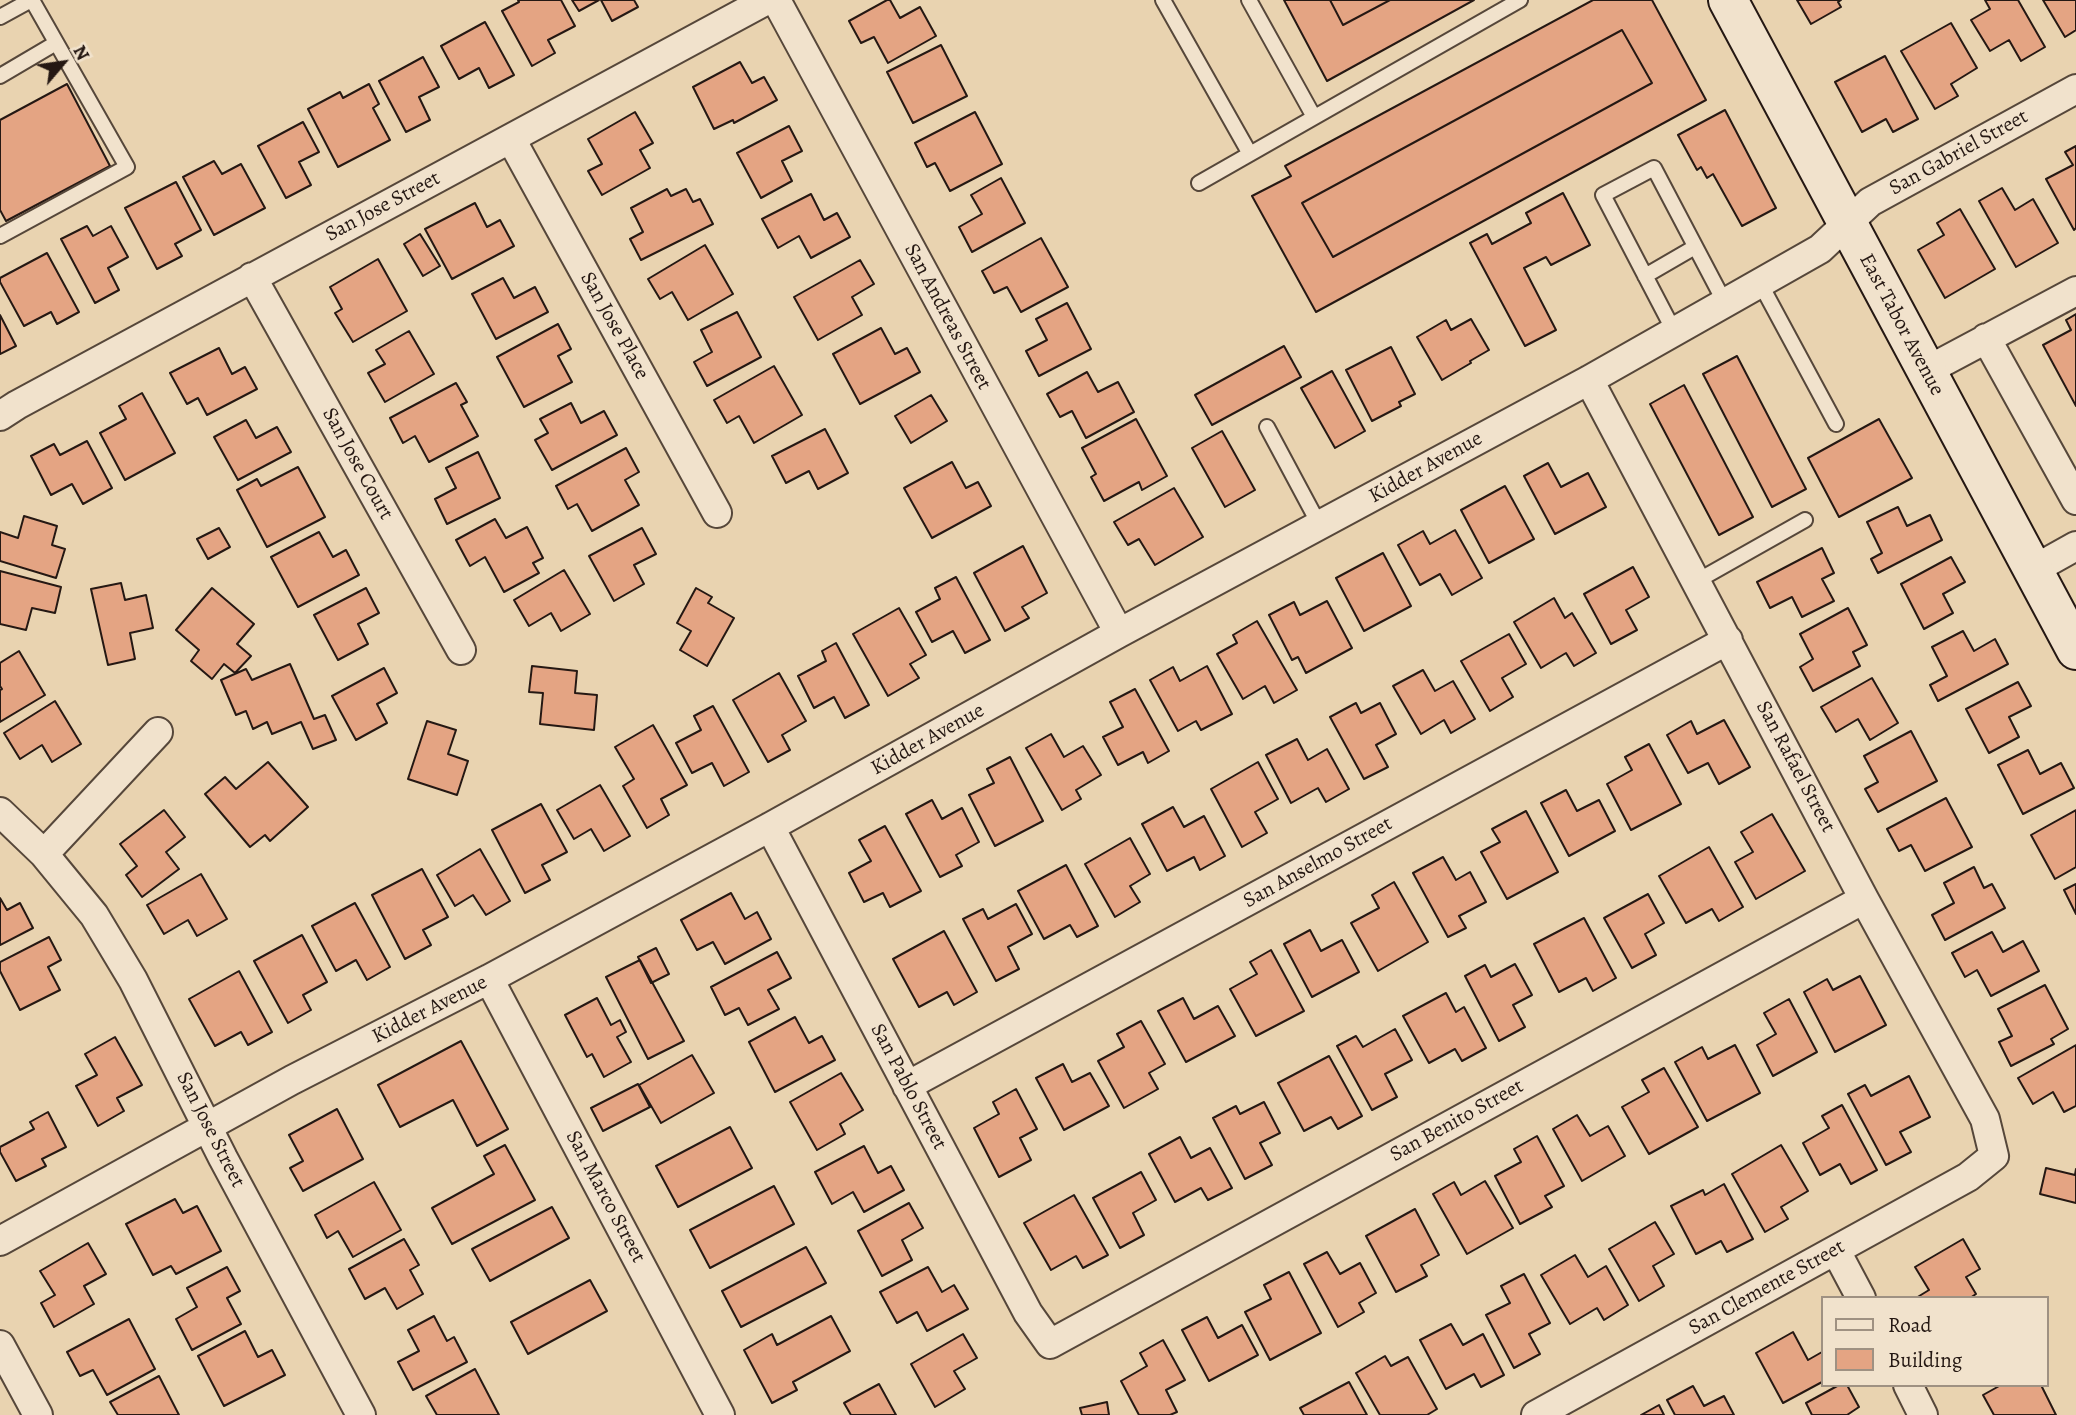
<!DOCTYPE html>
<style>
body{margin:0}
#map{position:relative;width:2076px;height:1415px;overflow:hidden;background:#e9d3b0;font-family:Alegreya,serif}
canvas{display:block}
.legend{position:absolute;left:1821px;top:1296px;width:228px;height:91px;box-sizing:border-box;background:#f1e2cc;border:2px solid #9f9182;margin:0;padding:9px 12px;list-style:none;font-size:21px;color:#251813}
.legend li{display:flex;align-items:center;gap:14px;height:35px}
.legend b{width:35px;border:2px solid #9f9182}
.north{position:absolute;left:28px;top:28px;width:70px;height:70px;-webkit-text-stroke:5px #f1e2cc;paint-order:stroke;rotate:61deg;font-size:19px;font-weight:700;line-height:28px;text-align:center;color:#251813}
.north::after{content:'';display:block;margin:auto;width:24px;height:32px;background:#251813;clip-path:polygon(50% 0,100% 100%,50% 72%,0 100%)}
</style>
<div id="map">
<canvas width="2076" height="1415"></canvas>
<ul class="legend">
<li><b style="height:9px;background:#f1e2cc"></b>Road</li>
<li><b style="height:19px;background:#e4a483"></b>Building</li>
</ul>
<div class="north">N</div>
</div>
<script>
const c = document.querySelector('canvas').getContext('2d');
c.lineJoin = 'round';
function fill(path, color) { c.fillStyle = color; c.fill(path, 'evenodd'); }
function strokePath(path, color, width, dash) { c.strokeStyle = color; c.lineWidth = width; c.lineCap = dash ? 'butt' : 'round'; c.setLineDash(dash || []); c.stroke(path); }
function label(font, color, halo, rows, align = 'center') {
  c.font = font + ' Alegreya,serif'; c.lineWidth = 5; c.setLineDash([]); c.textBaseline = 'middle'; c.strokeStyle = halo; c.fillStyle = color; for (const [text, x, y, turn = 0] of rows) {
    c.save(); c.translate(x, y); c.rotate((+turn || 0) * Math.PI / 180); c.textAlign = isNaN(turn) ? turn : align; if (halo) c.strokeText(text, 0, 0); c.fillText(text, 0, 0); c.restore();
  }
}
const building = new Path2D(`
 M518 0H561L575 26 548 40 555 53 532 66 502 11 519 2Z
 M572 0H599L579 11Z
 M601 0H634L638 7 612 21Z
 M887 0H890L900 18 920 7 936 36 888 63 874 37 861 43 849 21Z
 M1284 0H1330L1343 25 1390 0H1474L1327 81Z
 M1330 0H1390L1343 25Z
 M1593 0H1652L1706 100 1316 312 1252 196 1291 176 1285 166ZM1622 30 1652 83 1333 257 1302 203Z
 M1797 0H1841L1838 2 1841 7 1811 24Z
 M1985 0H2018L2045 47 2021 61 2009 40 1990 51 1971 20 1990 9Z
 M2043 0H2076V30L2065 37Z
 M485 22 514 75 489 88 479 68 459 79 441 46Z
 M1951 23 1977 68 1951 84 1958 96 1935 109 1901 51Z
 M1622 30 1652 83 1333 257 1302 203Z
 M941 45 967 96 913 123 887 72Z
 M1885 56 1918 119 1893 132 1886 119 1862 132 1835 82Z
 M423 57 439 87 419 97 430 120 406 132 379 81Z
 M740 62 752 83 764 77 777 100 734 123 733 120 714 129 693 87Z
 M67 84 110 166 6 221 0 210V120Z
 M369 84 379 104 373 108 390 140 338 167 308 109 340 92 343 98Z
 M1725 110 1776 208 1742 226 1713 174 1707 178 1701 167 1697 170 1678 135Z
 M635 112 653 143 640 150 650 168 602 195 588 171 602 164 588 139Z
 M975 112 1002 164 950 191 935 163 927 167 915 143Z
 M303 122 319 152 299 162 311 185 286 198 258 146Z
 M789 126 802 151 782 161 792 181 761 198 737 153Z
 M2076 146V228L2074 230 2046 179 2073 165 2065 152Z
 M214 161 222 174 241 164 265 208 214 235 183 177Z
 M1001 178 1025 223 972 252 959 227 982 214 971 195Z
 M176 182 201 230 175 244 182 256 157 269 125 208Z
 M2002 188 2015 210 2033 199 2058 243 2016 267 1979 201Z
 M667 189 671 196 686 189 693 202 700 199 713 224 641 260 630 239 643 232 631 208Z
 M1563 193 1590 245 1551 265 1546 257 1524 268 1556 330 1525 346 1470 243 1487 234 1492 244 1531 223 1526 213Z
 M811 194 824 220 837 213 850 237 811 258 799 236 778 248 762 219Z
 M475 203 487 227 500 220 514 246 452 279 425 229Z
 M1960 209 1995 269 1945 298 1918 250 1944 235 1937 223Z
 M87 226 93 236 111 226 128 257 108 268 119 290 95 303 61 239Z
 M420 234 440 266 423 276 404 244Z
 M1041 238 1068 287 1021 312 1007 287 994 293 982 271Z
 M705 245 733 294 688 320 672 292 660 299 648 279Z
 M47 253 79 312 57 324 51 312 24 326 0 282V278Z
 M378 259 407 311 353 342 335 313 342 309 330 287Z
 M860 260 874 284 852 297 862 315 818 340 794 297Z
 M503 278 514 298 535 287 548 312 496 339 472 294Z
 M1067 303 1091 349 1039 376 1026 351 1047 340 1036 319Z
 M737 312 761 357 707 386 694 362 712 352 701 330Z
 M2076 314V406L2043 345 2071 330 2066 320Z
 M0 315 16 346 0 354Z
 M1471 319 1489 350 1470 361 1471 363 1442 380 1417 337 1446 320 1451 330Z
 M558 324 571 349 558 356 572 382 524 407 497 357Z
 M881 328 895 354 907 348 920 372 860 404 833 354Z
 M409 331 434 374 385 402 368 373 385 364 376 350Z
 M1284 346 1301 377 1212 425 1195 395Z
 M1391 347 1415 394 1399 402 1401 406 1372 421 1346 370Z
 M219 348 232 374 245 367 257 389 207 415 198 398 187 404 170 373Z
 M1737 356 1806 489 1772 507 1703 374Z
 M774 366 802 415 754 443 739 416 727 423 714 400Z
 M1332 371 1365 431 1335 448 1301 388Z
 M1087 372 1098 392 1118 382 1134 412 1086 438 1072 411 1060 417 1047 394Z
 M456 383 467 402 461 405 478 436 429 462 415 436 403 443 390 418Z
 M1684 385 1753 517 1719 535 1650 404Z
 M142 393 175 453 125 480 100 433 126 419 119 406Z
 M931 395 947 421 911 443 895 416Z
 M571 403 581 423 604 411 617 435 552 470 535 440 548 433 540 419Z
 M1136 419 1167 476 1142 490 1139 482 1104 501 1091 477 1096 474 1082 448Z
 M1879 419 1912 478 1839 517 1808 458Z
 M246 420 256 438 277 427 291 452 238 480 214 437Z
 M825 429 848 473 818 489 809 471 786 483 772 456Z
 M1222 431 1255 490 1225 507 1192 448Z
 M87 441 112 488 83 504 72 484 51 495 31 456 54 444 60 455Z
 M626 448 639 472 625 480 639 505 592 531 577 504 568 509 556 486Z
 M478 452 500 498 447 524 435 499 456 488 446 468Z
 M952 462 966 488 978 482 991 506 932 538 904 488Z
 M1548 463 1561 487 1588 473 1606 507 1555 534 1524 476Z
 M298 467 325 517 267 547 237 490 257 479 261 486Z
 M1505 486 1534 539 1489 563 1461 510Z
 M1174 488 1203 537 1155 565 1139 539 1128 545 1114 522Z
 M1898 507 1907 526 1930 515 1942 540 1878 573 1871 559 1882 553 1867 522Z
 M24 516 57 526 52 545 65 549 56 578 0 561V532L18 538Z
 M495 519 506 538 527 527 543 558 533 563 539 573 504 592 485 557 470 566 456 540Z
 M219 528 230 547 208 559 197 539Z
 M642 528 656 554 634 565 644 584 614 601 589 556Z
 M1455 530 1482 578 1452 595 1440 574 1420 585 1398 545 1423 531 1430 544Z
 M319 532 333 557 346 550 359 575 298 607 271 557Z
 M1023 546 1047 593 1022 607 1029 618 1005 631 974 573Z
 M1822 548 1834 573 1822 579 1834 601 1802 617 1792 597 1770 608 1757 582Z
 M1383 553 1411 606 1364 631 1336 578Z
 M1951 557 1965 582 1943 594 1953 613 1924 629 1901 584Z
 M1633 567 1649 597 1626 610 1637 630 1611 644 1584 594Z
 M564 570 590 614 561 631 551 613 529 626 514 600Z
 M0 571 61 587 55 613 32 608 26 630 0 624Z
 M956 577 990 640 965 653 953 631 932 642 916 612 940 599 935 588Z
 M121 583 125 600 146 595 153 628 130 633 135 659 108 665 91 589Z
 M212 588 254 624 237 644 251 656 235 673 224 664 212 679 191 661 199 650 176 630Z
 M366 588 379 613 358 624 368 644 338 660 314 615Z
 M696 588 712 597 708 603 734 618 707 666 680 650 691 631 677 623Z
 M1554 598 1565 618 1572 613 1596 653 1574 666 1566 653 1541 668 1514 622Z
 M1327 601 1352 648 1306 673 1298 657 1292 660 1269 615 1294 602 1300 615Z
 M899 608 926 655 910 664 919 678 888 696 853 634Z
 M1848 608 1867 645 1853 652 1860 666 1813 691 1800 667 1813 659 1800 634Z
 M1257 621 1297 690 1274 703 1265 686 1243 699 1217 654 1237 643 1233 635Z
 M1963 631 1974 651 1995 639 2008 664 1938 701 1930 685 1947 676 1932 647Z
 M1509 634 1526 664 1502 678 1513 697 1490 711 1461 661Z
 M836 643 869 705 845 718 834 697 814 708 798 676 826 661 822 651Z
 M19 651 45 695 0 722V690L2 689 0 686V663Z
 M290 664 314 719 325 715 336 740 313 749 301 722 272 734 267 722 253 729 246 711 236 715 221 680 246 669 252 680Z
 M532 666 577 671 575 693 597 695 594 730 540 724 543 693 529 692Z
 M1207 666 1232 714 1201 730 1196 721 1178 731 1150 680 1173 667 1180 681Z
 M384 668 397 693 377 704 387 723 356 740 332 696Z
 M1423 670 1435 691 1453 681 1475 719 1451 733 1444 720 1421 734 1393 686Z
 M779 673 806 721 782 735 790 750 768 762 733 700Z
 M1872 678 1898 723 1870 740 1858 719 1836 732 1821 707Z
 M2018 682 2031 706 2009 717 2019 737 1989 753 1966 709Z
 M1135 689 1169 751 1148 763 1143 752 1118 765 1103 737 1123 727 1110 702Z
 M55 701 81 744 52 762 42 745 20 759 4 733Z
 M1356 703 1361 713 1380 703 1396 734 1376 745 1388 767 1364 779 1330 717Z
 M713 706 749 772 724 786 712 763 692 773 676 743 701 730 694 716Z
 M1724 720 1750 767 1719 784 1708 763 1688 773 1667 735 1691 721 1697 734Z
 M427 721 456 730 448 754 468 761 457 795 408 779Z
 M653 725 687 785 661 799 669 815 647 828 623 786 634 779 615 747Z
 M1911 731 1937 781 1878 812 1865 789 1878 782 1864 756Z
 M1051 734 1064 757 1083 746 1101 775 1076 790 1081 799 1062 810 1026 748Z
 M1297 739 1308 760 1327 749 1349 789 1326 802 1318 788 1291 803 1266 755Z
 M1649 744 1681 804 1631 830 1607 784 1632 770 1625 757Z
 M2028 750 2040 774 2061 763 2074 788 2023 814 1998 765Z
 M1010 757 1043 821 995 846 969 795 994 783 987 769Z
 M268 762 308 807 270 841 265 835 250 847 205 794 225 777 236 789Z
 M1258 762 1278 799 1255 812 1267 833 1242 847 1211 789Z
 M600 785 630 836 604 851 591 829 574 839 557 810Z
 M1566 790 1577 811 1599 800 1615 831 1569 856 1541 803Z
 M1946 798 1972 847 1925 871 1911 845 1899 851 1887 829Z
 M932 800 942 819 962 808 979 842 956 855 962 866 940 877 906 814Z
 M541 804 567 852 542 865 550 880 525 893 492 830Z
 M1173 807 1184 827 1204 816 1225 856 1200 870 1194 857 1167 871 1142 824Z
 M164 810 185 837 166 852 179 869 142 897 126 875 137 866 120 844Z
 M2076 810V867L2055 879 2031 835Z
 M1526 811 1558 872 1507 899 1481 852 1500 842 1492 829Z
 M1772 814 1805 871 1756 899 1735 862 1753 852 1741 832Z
 M885 826 921 891 890 907 883 893 864 902 849 873 871 861 859 840Z
 M1130 838 1150 874 1130 886 1140 902 1115 917 1085 864Z
 M1709 847 1743 907 1719 921 1712 909 1686 923 1659 876Z
 M480 849 510 901 486 915 473 895 455 906 437 875Z
 M1443 857 1456 880 1470 872 1486 902 1459 916 1466 928 1448 937 1413 873Z
 M1066 865 1098 926 1077 937 1070 925 1044 939 1018 891Z
 M1974 867 1984 888 1992 884 2005 908 1945 940 1932 915 1954 903 1944 883Z
 M422 869 448 917 423 930 431 945 405 959 372 895Z
 M201 874 227 919 197 936 188 920 164 934 147 905Z
 M1394 882 1428 942 1378 971 1351 923 1379 908 1372 895Z
 M2076 884V914L2064 890Z
 M731 893 745 919 757 912 771 939 725 964 713 942 697 950 681 920Z
 M1648 894 1664 923 1645 934 1656 955 1632 968 1604 918Z
 M0 898 7 910 20 903 33 928 0 945Z
 M355 903 390 967 367 980 356 960 336 971 312 926Z
 M1016 904 1032 934 1008 947 1019 969 996 981 963 919 983 909 988 919Z
 M1584 918 1616 978 1593 991 1586 978 1559 992 1534 944Z
 M1310 930 1321 951 1342 940 1359 972 1312 997 1284 944Z
 M944 931 977 992 954 1005 947 992 919 1007 893 959Z
 M1992 932 2003 952 2023 941 2039 971 1991 996 1977 970 1965 977 1952 953Z
 M302 935 327 982 303 995 311 1010 288 1023 254 961Z
 M49 937 61 960 48 967 60 990 20 1010 0 971V962Z
 M656 948 669 974 651 983 638 957Z
 M1271 950 1304 1011 1256 1036 1230 989 1257 974 1250 962Z
 M777 952 791 978 768 990 779 1009 748 1025 739 1008 725 1015 711 987Z
 M640 960 684 1041 648 1059 606 977Z
 M1515 964 1532 995 1513 1005 1525 1027 1499 1041 1465 976 1485 965 1491 977Z
 M239 971 272 1032 248 1045 241 1032 215 1046 189 999Z
 M1860 976 1886 1025 1835 1052 1804 992 1827 979 1833 990Z
 M2045 985 2068 1029 2051 1039 2054 1044 2011 1066 1999 1042 2012 1036 1998 1009Z
 M1446 993 1456 1012 1464 1007 1486 1048 1462 1061 1455 1049 1429 1063 1403 1016Z
 M597 998 611 1025 620 1020 626 1032 617 1037 631 1062 604 1077 592 1054 587 1057 565 1015Z
 M1183 998 1194 1019 1218 1006 1235 1036 1186 1062 1158 1011Z
 M1789 999 1817 1052 1773 1076 1757 1045 1776 1034 1764 1013Z
 M795 1017 809 1043 822 1036 835 1060 775 1092 749 1042Z
 M1141 1021 1165 1064 1149 1073 1158 1089 1124 1108 1098 1061 1124 1047 1117 1034Z
 M1395 1029 1412 1060 1385 1074 1397 1097 1372 1110 1337 1046 1356 1036 1363 1047Z
 M115 1037 142 1085 117 1098 124 1111 98 1126 76 1086 97 1075 85 1054Z
 M461 1041 508 1129 477 1146 453 1100 400 1127 378 1085Z
 M1735 1045 1760 1093 1707 1121 1675 1062 1702 1047 1708 1059Z
 M2076 1045V1106L2064 1112 2053 1092 2033 1104 2018 1078Z
 M692 1055 714 1093 661 1123 639 1085Z
 M1329 1056 1362 1116 1338 1129 1331 1117 1304 1131 1278 1083Z
 M1063 1064 1072 1082 1090 1073 1109 1106 1064 1130 1036 1078Z
 M1664 1068 1698 1127 1649 1154 1622 1107 1649 1092 1642 1080Z
 M841 1073 863 1110 840 1124 845 1134 817 1150 790 1102Z
 M1909 1076 1930 1117 1900 1132 1911 1152 1886 1165 1848 1094 1865 1085 1871 1096Z
 M638 1084 650 1107 603 1131 591 1108Z
 M1016 1089 1037 1129 1020 1138 1031 1160 999 1177 974 1128 999 1114 993 1102Z
 M1264 1102 1280 1133 1260 1143 1272 1165 1245 1179 1213 1118 1236 1106 1240 1114Z
 M1842 1105 1877 1170 1851 1184 1840 1164 1820 1175 1803 1143 1829 1128 1822 1116Z
 M337 1109 363 1159 303 1191 290 1168 303 1161 289 1135Z
 M48 1112 66 1147 42 1159 46 1166 16 1181 0 1152V1147L34 1129 30 1122Z
 M1577 1115 1590 1136 1608 1126 1625 1156 1582 1181 1553 1129Z
 M730 1127 752 1168 678 1207 656 1166Z
 M1537 1136 1564 1186 1545 1196 1552 1207 1520 1224 1495 1176 1521 1162 1514 1149Z
 M1180 1137 1191 1158 1210 1148 1232 1188 1208 1200 1201 1188 1175 1202 1149 1154Z
 M505 1145 535 1200 452 1244 432 1208 494 1174 484 1156Z
 M1781 1145 1808 1191 1781 1207 1788 1219 1765 1232 1732 1174Z
 M864 1146 878 1173 891 1166 904 1190 864 1212 853 1192 832 1204 815 1172Z
 M2046 1168 2075 1175 2076 1169V1203L2040 1194Z
 M1141 1172 1156 1200 1133 1213 1144 1235 1120 1248 1093 1198Z
 M1485 1181 1513 1228 1467 1254 1433 1194 1454 1182 1461 1195Z
 M374 1182 401 1230 353 1257 338 1231 327 1238 315 1215Z
 M1724 1184 1753 1239 1727 1252 1721 1241 1696 1254 1671 1206 1703 1190 1705 1195Z
 M774 1186 794 1224 710 1268 690 1230Z
 M1074 1195 1108 1255 1083 1268 1076 1256 1051 1270 1024 1223Z
 M175 1199 183 1213 197 1206 221 1251 176 1274 171 1266 153 1275 126 1224Z
 M909 1203 923 1228 902 1240 912 1260 882 1276 858 1231Z
 M552 1207 569 1238 490 1281 472 1249Z
 M1415 1209 1439 1255 1421 1265 1427 1276 1396 1292 1366 1236Z
 M1655 1222 1674 1254 1653 1266 1664 1286 1639 1301 1609 1249Z
 M404 1239 419 1265 410 1270 423 1294 397 1309 385 1288 365 1299 349 1269Z
 M1963 1239 1980 1269 1966 1277 1976 1294 1970 1298H1916L1929 1290 1915 1267Z
 M88 1243 106 1274 84 1286 94 1304 54 1327 41 1303 55 1295 40 1271Z
 M806 1247 826 1283 741 1327 722 1291Z
 M1327 1252 1340 1274 1360 1263 1376 1293 1359 1303 1364 1312 1338 1327 1304 1264Z
 M1575 1255 1588 1277 1606 1266 1628 1305 1604 1320 1597 1308 1570 1324 1541 1275Z
 M227 1267 240 1291 227 1298 241 1324 192 1350 176 1319 197 1307 187 1288Z
 M928 1267 942 1292 954 1285 968 1309 927 1331 917 1312 897 1323 880 1292Z
 M1289 1272 1321 1333 1270 1360 1245 1312 1271 1299 1264 1285Z
 M1524 1274 1550 1323 1529 1334 1540 1354 1514 1368 1486 1315 1510 1303 1501 1286Z
 M590 1280 607 1311 528 1354 511 1322Z
 M434 1316 447 1341 454 1337 467 1362 413 1390 398 1362 419 1351 408 1330Z
 M831 1316 850 1351 793 1382 797 1390 772 1403 744 1350 772 1334 777 1345Z
 M1207 1317 1218 1338 1242 1325 1258 1355 1209 1381 1182 1330Z
 M129 1319 155 1369 107 1395 93 1370 80 1376 67 1352Z
 M1451 1324 1463 1345 1483 1334 1504 1375 1481 1387 1474 1374 1446 1389 1420 1340Z
 M245 1331 258 1357 272 1350 285 1375 224 1406 198 1356Z
 M1793 1332 1808 1360 1822 1352V1382L1783 1403 1756 1353Z
 M963 1334 977 1358 954 1371 965 1389 935 1407 911 1364Z
 M1163 1340 1185 1380 1166 1390 1177 1412 1170 1415H1139L1121 1381 1147 1366 1140 1353Z
 M1385 1356 1391 1366 1408 1357 1437 1409 1427 1415H1380L1356 1373Z
 M475 1369 499 1415H437L426 1396Z
 M159 1376 179 1415H118L110 1402Z
 M1349 1382 1367 1415H1304L1300 1408Z
 M879 1384 896 1415H851L844 1403Z
 M1839 1385H1847L1859 1407 1847 1415H1812L1806 1403Z
 M2001 1385H2041L2056 1415H1994L1983 1395Z
 M1693 1386 1704 1406 1724 1396 1734 1415H1675L1667 1400Z
 M1107 1402 1109 1415H1082L1080 1408Z
 M1659 1405 1664 1415H1641Z`);
fill(building, '#e4a483');
strokePath(building, '#251813', 2);
const lane = new Path2D(`
 M1163 0 1250 154
 M1249 0 1314 117
 M0 17 31 0
 M0 76 56 43
 M1199 183 1520 0
 M0 236 127 167 32 0
 M1645 276 1695 247
 M1760 283 1836 424
 M1674 331 1603 195 1654 168 1725 303
 M1267 427 1320 526
 M1697 581 1805 520`);
const street = new Path2D(`
 M776 0 1119 633
 M511 139 717 513
 M252 277 461 650
 M1986 338 2076 500
 M1926 371 2076 291
 M0 416 17 405 767 0
 M2033 570 2076 546
 M0 812 44 854 94 915 133 980 223 1158 361 1415
 M770 827 1028 1313 1050 1344 1864 899
 M44 854 158 732
 M489 979 720 1415
 M907 1086 1728 640
 M0 1241 292 1080 489 979 770 827 1119 633 1589 380 1820 249 1870 202 2076 89
 M1836 1251 1861 1298
 M0 1345 38 1415
 M1908 1385 1923 1415
 M1536 1415 1968 1177 1994 1156 1985 1119 1864 899 1589 380`);
const secondary = new Path2D(`
 M1728 0 2076 650`);
strokePath(lane, '#56473a', 18);
strokePath(street, '#56473a', 32);
strokePath(secondary, '#251813', 42);
strokePath(lane, '#f1e2cc', 14);
strokePath(street, '#f1e2cc', 28);
strokePath(secondary, '#f1e2cc', 38);
label('21px', '#251813', '#f1e2cc', [
 ["San Gabriel Street",1959,153,-29],
 ["San Jose Street",383,207,-28],
 ["San Andreas Street",947,317,62],
 ["East Tabor Avenue",1901,325,62],
 ["San Jose Place",614,326,61],
 ["San Jose Court",357,464,61],
 ["Kidder Avenue",1426,468,-29],
 ["Kidder Avenue",928,740,-29],
 ["San Rafael Street",1795,767,62],
 ["San Anselmo Street",1318,863,-29],
 ["Kidder Avenue",430,1010,-27],
 ["San Pablo Street",908,1087,62],
 ["San Benito Street",1457,1121,-29],
 ["San Jose Street",210,1130,63],
 ["San Marco Street",605,1197,62],
 ["San Clemente Street",1767,1288,-29]
]);
</script>
